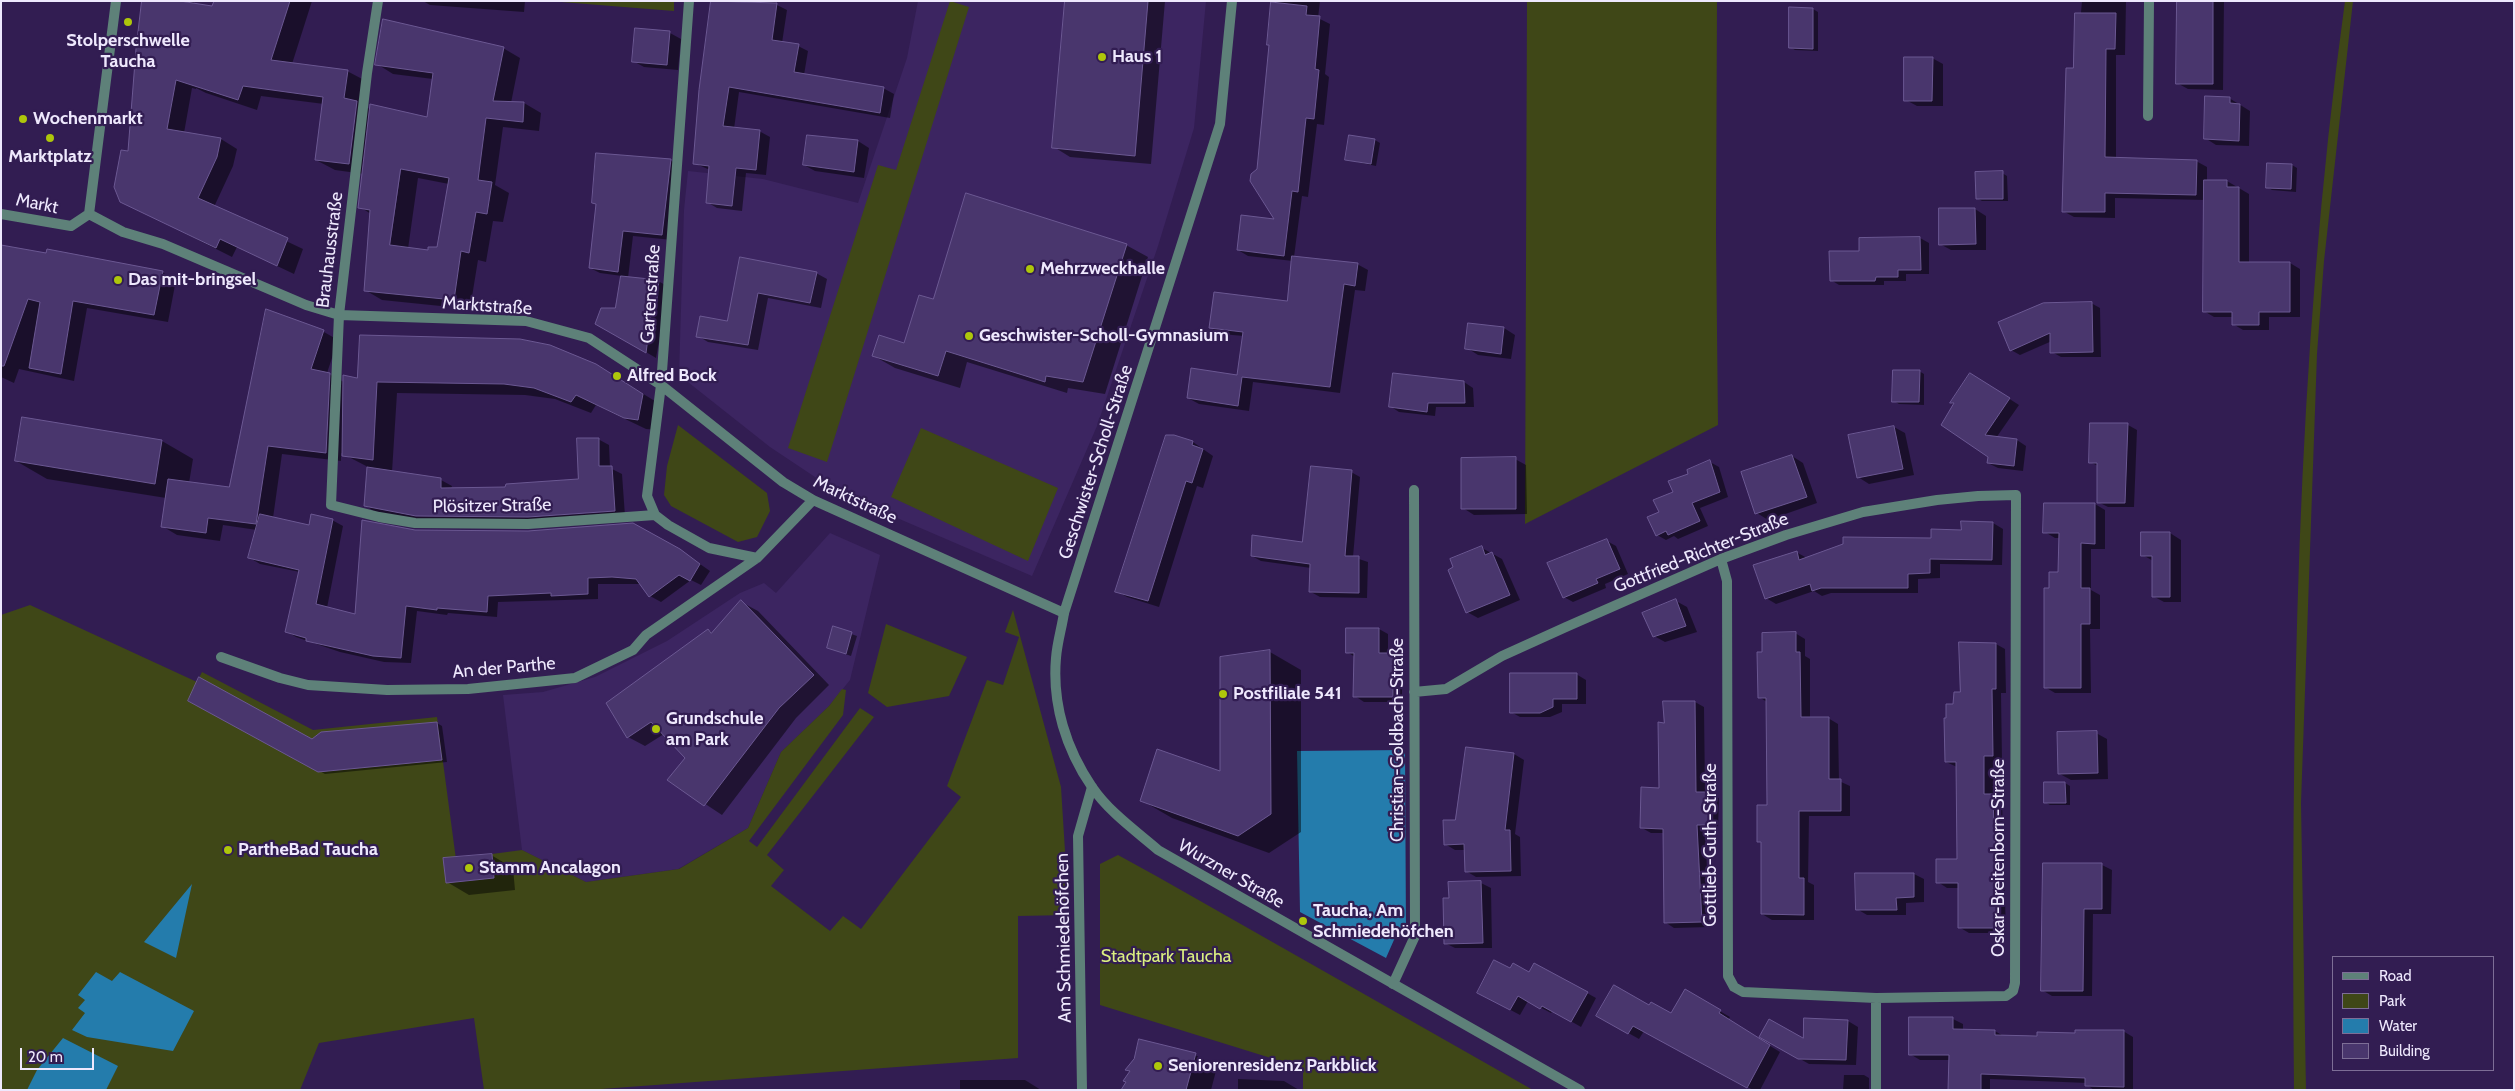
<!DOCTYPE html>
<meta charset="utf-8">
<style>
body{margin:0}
#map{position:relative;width:2515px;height:1091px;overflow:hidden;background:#321d52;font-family:Cabin,sans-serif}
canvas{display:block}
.frame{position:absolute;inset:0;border:2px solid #eee8fd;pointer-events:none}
.legend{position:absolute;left:2332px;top:956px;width:162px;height:115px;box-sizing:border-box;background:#321d52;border:1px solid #7d6e96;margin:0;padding:6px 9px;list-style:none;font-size:15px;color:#eee8fd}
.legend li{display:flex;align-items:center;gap:10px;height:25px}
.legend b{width:25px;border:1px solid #7d6e96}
.scale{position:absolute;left:20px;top:1048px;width:74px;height:22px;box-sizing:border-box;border:2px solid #eee8fd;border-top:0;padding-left:6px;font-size:15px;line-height:18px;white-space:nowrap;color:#eee8fd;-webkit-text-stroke:4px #321d52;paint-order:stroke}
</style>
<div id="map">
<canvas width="2515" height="1091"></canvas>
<div class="frame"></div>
<ul class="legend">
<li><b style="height:6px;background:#5e8179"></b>Road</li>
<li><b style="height:14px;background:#3f4717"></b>Park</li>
<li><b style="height:14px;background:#247cac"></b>Water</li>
<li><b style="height:14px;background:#49366d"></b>Building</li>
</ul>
<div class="scale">20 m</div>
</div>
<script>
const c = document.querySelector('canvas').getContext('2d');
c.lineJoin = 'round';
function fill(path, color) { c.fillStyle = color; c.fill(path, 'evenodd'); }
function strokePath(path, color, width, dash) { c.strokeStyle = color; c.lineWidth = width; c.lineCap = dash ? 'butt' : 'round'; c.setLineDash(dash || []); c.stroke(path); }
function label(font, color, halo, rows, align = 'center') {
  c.font = font + ' Cabin,sans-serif'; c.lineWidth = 4.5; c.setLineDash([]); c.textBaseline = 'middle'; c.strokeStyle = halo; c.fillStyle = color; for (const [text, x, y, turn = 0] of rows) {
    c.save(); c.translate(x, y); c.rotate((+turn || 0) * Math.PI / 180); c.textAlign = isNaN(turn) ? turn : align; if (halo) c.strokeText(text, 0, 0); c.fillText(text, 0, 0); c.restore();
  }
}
fill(new Path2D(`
 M918 1H1206L1194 128 1158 246 1097 426 1032 576 839 493 770 447 679 375 684 210 688 171 763 179 858 203 907 58Z
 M830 533 880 555 850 680 829 706 781 752 748 828 678 869 586 882 522 850 503 695 543 692 595 677 667 641 740 593 764 583 776 593Z`), '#3c2561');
fill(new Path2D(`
 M549 1H674V11Z
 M950 1 969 7 827 462 788 448 878 165 896 170Z
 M1527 1H1717L1716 235 1718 425 1525 524Z
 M2345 1H2353L2324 261 2317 354 2301 803 2306 1090H2294C2291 727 2295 362 2345 1Z
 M678 425 767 493 770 511 757 537 738 542 671 506 664 495 667 466Z
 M921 428 1058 488 1028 561 891 497Z
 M30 605 197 682 202 672 313 730 437 717 459 882 494 878 492 854 522 850 586 882 679 869 748 828 781 752 829 706 842 689 846 690 843 715 749 841 757 847 860 708 874 717 767 855 784 870 771 886 830 931 843 916 861 929 961 797 947 786 987 680 1003 685 1019 637 1005 632 1013 610 1061 787 1069 915 1018 916V1058L588 1090H484L474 1018 319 1043 300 1090H1V615Z
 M886 624 967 657 949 696 887 707 868 693Z
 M1118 855 1158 877 1533 1090H1303V1068L1100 1005V864Z`), '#3f4717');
fill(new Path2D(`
 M1405 750 1406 935 1397 933 1386 958 1300 912 1297 751Z
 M192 884 176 958 144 942Z
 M96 972 112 981 120 972 194 1011 173 1051 87 1037 72 1030 85 1013 78 1008 85 1000 78 995Z
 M63 1038 118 1066 106 1090H27L37 1070Z`), '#247cac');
fill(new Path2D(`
 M143 1H194L193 7 202 35 215 1H312L292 64 347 71 366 81 363 105 371 110 428 118 433 79 393 74 377 64 503 48 520 58 511 103H524L541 113 539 131 503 127 495 185 509 193 503 222 493 221 486 262 478 260 470 309 382 300 365 290 371 214 360 207 364 174 335 170 316 160 324 104 261 96 257 110 206 93 196 88V89L192 88 184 133 221 139 237 149 233 166 214 207 303 249 294 274 237 247 232 257 121 201 130 153ZM418 178 449 184 438 249 429 252 408 249Z
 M423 1H525L524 12 430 5Z
 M713 1H776L775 4 787 10 782 43 798 46 808 51 804 75 883 88 894 94 890 118 739 92 734 129 759 131 770 137 766 175 746 173 742 211 717 208 707 202 710 170 694 163Z
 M1067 1H1165L1151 164 1070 157 1054 147Z
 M1272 1H1320L1318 18 1330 24 1325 74 1329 77 1324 125 1317 124 1308 197 1302 196 1294 257 1357 264 1368 270 1365 291 1355 290 1340 393 1253 382 1249 411 1199 404 1188 398 1239 376 1244 336 1221 334 1211 328 1288 302 1293 261 1248 256 1238 250 1277 221 1258 169 1271 45 1268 44Z
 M2082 1H2130L2126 2 2125 55H2116V158L2196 161 2207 167V181H2227L2249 194V263H2290L2300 269V317H2269V330H2243L2233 324V317H2214L2204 311 2205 200 2115 198V218L2074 217 2063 211Z
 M2179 1H2224L2223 90 2188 89 2177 83Z
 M1791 9H1813L1818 12V51L1795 50 1790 47Z
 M636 30 670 33 681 39 678 70 644 67 633 61Z
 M1932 58 1943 64V106H1917L1906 100Z
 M2229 98 2250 111 2249 146 2216 145 2205 138Z
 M1350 137 1375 140 1380 143 1376 166 1347 160Z
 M858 141 869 148 864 178 815 171 804 165Z
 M670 160 680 166 672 240 633 236 628 278 658 281 669 287 656 358 597 323 616 310 622 276 600 273 590 268 598 205 594 203Z
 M2292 165 2297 168 2296 192 2272 190 2267 187Z
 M2002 173 2007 176 2008 201H1982L1977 198Z
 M1975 209 1986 216V250H1951L1940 244Z
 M1920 238 1929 243V274H1906V281H1884V285H1839L1831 280 1861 253V239Z
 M1 245 47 255 162 272 176 280 168 322 87 308 74 381 19 369 14 383 1 377Z
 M1126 245 1148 257 1105 394 1068 388 1067 393 967 362 960 388 895 368 874 356 904 345 933 301Z
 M741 258 816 273 827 279 821 308 768 298 758 350 708 342 698 336 728 323Z
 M2091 303 2100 308 2101 357H2061L2052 352V341L2020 355 2011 350Z
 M266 310 324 332 338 340 327 373 344 382 358 379 596 365 663 406 658 430 646 429 596 405 591 413 555 399 525 395 397 393 392 472 441 480 452 486 451 489 506 488 579 480 598 439 609 445 610 468 622 474 625 516 539 523 427 522 375 512 365 505 368 467 341 453V461L282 454 273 518 310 527 332 520 343 526 327 608 356 616 415 531 690 557 710 571 701 585 691 580 661 602 650 596 641 584H598V599L498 602 497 617 448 613 447 615 417 611 411 663 384 662 340 652 296 637 286 631 300 572 260 564 250 558 257 530 223 525 220 541 177 535 162 526 166 498 47 479 16 461 23 418 162 441 193 459 189 483 230 489Z
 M1504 328 1515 335 1511 359 1478 355 1467 348Z
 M1919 371 1924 374V405L1899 404 1894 401Z
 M1980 380 2019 405 1996 438 2017 440 2026 446 2023 471 1998 468 1988 463 1989 457 1952 403Z
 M1464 382 1473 388 1474 407H1436L1435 416 1399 412 1390 406Z
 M2128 425 2137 430 2134 507H2108L2098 502V466L2090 462Z
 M1894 427 1905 433 1914 475 1869 484 1858 477Z
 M1193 442 1213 456 1203 488 1197 486 1159 607 1127 597 1116 591Z
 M1792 456 1803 463 1817 503 1768 520 1757 513Z
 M1515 459 1526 465 1527 514 1474 515 1463 508Z
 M1710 462 1719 467 1728 497 1700 508 1708 526 1678 539 1674 536 1666 540 1657 535 1660 513 1674 493 1690 475Z
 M1351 472 1360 477 1353 557 1368 562 1367 598 1320 597 1311 592V568L1261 561 1252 556 1303 544Z
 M2095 504 2105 510V549H2091V590L2100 595V629H2090L2091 693H2055L2045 687 2050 589 2060 574V538H2055L2045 532Z
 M1993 523 2003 529 2002 565 1940 564V578L1918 579V593H1831L1822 596 1814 591 1776 604 1766 598 1796 552 1807 558 1932 539Z
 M2170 533 2181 540V602H2164L2153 596V561L2143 555Z
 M1607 541 1616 546 1628 574 1605 584 1606 588 1573 602 1564 597 1549 563Z
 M1482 548 1502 559 1520 600 1478 618 1467 612 1450 571Z
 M1676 601 1687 607 1697 632 1665 642 1654 636Z
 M741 602 758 611 829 685 796 718 722 815 669 780 686 758 664 734 645 746 628 737 708 630 713 633Z
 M834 628 857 636 851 656 828 648Z
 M1379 629 1388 634V654L1402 660V702H1364L1355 696V657L1347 652Z
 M1795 633 1805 639V656L1810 659V718H1828L1838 724 1839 781 1850 786V816H1809L1808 882 1814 885V920H1772L1762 914V843L1758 841 1768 806 1767 702 1759 697 1764 654Z
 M1996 644 2005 649 2006 693H2001L2002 760 1993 761 1994 796 2002 801 2006 933H1969L1959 927V888H1947L1938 882 1958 861 1957 767 1946 762 1954 705Z
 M1270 652 1301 670V832L1269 853 1172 818 1141 800 1221 773V658Z
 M1576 674 1586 680V704H1562V712L1550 717H1520L1511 712Z
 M189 700 313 741 437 723 442 726 447 762 325 774Z
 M1695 702 1704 707 1705 793 1719 798 1718 829H1705L1710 927 1674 928 1665 922 1664 833H1651L1642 828 1660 789 1665 724Z
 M2096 733 2107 739 2108 779 2071 780 2060 774Z
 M1467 748 1514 754 1524 760 1515 834 1520 837 1521 876 1476 877 1466 871V850H1455L1445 844 1456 821Z
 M2045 783H2065L2070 786V805H2050L2045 802Z
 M491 855 513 868 515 890 469 895 447 882Z
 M2102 865 2112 870 2111 914H2093L2092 996H2052L2042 990Z
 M1857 874H1914L1924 879V902L1906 903V915H1867L1857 909Z
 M1450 883H1481L1491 888 1492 948H1455L1445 943Z
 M1529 974 1587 993 1596 998 1581 1027 1553 1011 1551 1013 1528 1001 1520 1015 1488 998Z
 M1685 991 1730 1017 1728 1020 1780 1052 1760 1090H1753L1644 1031 1639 1039 1598 1016 1650 1007 1671 1015Z
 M1953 1019 1963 1024V1031H1995L2005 1037 2123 1031 2133 1037V1090H2094L2087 1085V1083L1990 1079V1090H1949L1950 1060H1920L1910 1054Z
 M1848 1021 1858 1027 1856 1065 1809 1064 1760 1036 1805 1040Z
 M1195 1055 1217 1067 1211 1090H1124L1131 1072 1127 1070Z
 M1844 1075H1864L1869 1078V1090H1843Z
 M1238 1079 1284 1081 1299 1090H1238Z
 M960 1080H1025L1041 1090H960Z`), '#0007');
const building = new Path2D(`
 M142 1H180L212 6 214 1H290L271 60 348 70 344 98 357 101 349 164 315 160 323 97 243 86 238 100 176 80 167 129 221 138 217 157 198 198 288 238 277 266 220 239 216 248 120 202 114 187 121 150 128 151 136 49Z
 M711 1 777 3 772 40 799 44 794 72 884 87 880 113 729 87 723 126 760 130 756 170 736 168 732 206 706 203 709 166 693 164 699 90Z
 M1065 1H1148L1135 156 1052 148Z
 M2177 1H2213V84H2176Z
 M1271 2 1307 6 1306 15 1320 16 1315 69 1319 70 1314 119 1306 118 1298 192 1292 191 1284 256 1237 250 1241 215 1274 219 1250 181 1251 174 1257 169 1269 45H1267Z
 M1789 7 1813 8V49L1789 48Z
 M2075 13H2116L2115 49H2106L2105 157 2197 160 2196 195 2105 193V212H2062L2066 68H2073Z
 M383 19 504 47 493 101 524 102 523 122 486 118 478 180 492 182 487 214 476 212 469 253 461 251 454 300 364 291 370 210 358 208 370 104 427 117 433 73 375 65ZM401 169 449 178 437 247H428V250L390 245Z
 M635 28 670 31 667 65 632 62Z
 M1904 57H1933L1932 101H1904Z
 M2205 96 2230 97V103L2240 104 2239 141 2204 139Z
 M807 135 858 140 854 172 803 165Z
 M1349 135 1375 139 1371 164 1345 160Z
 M596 153 671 159 662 235 623 231 618 272 589 268 596 204 592 203Z
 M2267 163 2292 164 2291 189 2266 188Z
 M2003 171V199H1976L1975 172Z
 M2204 180H2227V187H2239V262H2290V312H2259V325H2232V312H2203Z
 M966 193 1127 244 1083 382 1046 376 1045 382 946 351 938 376 872 356 879 335 904 343 919 295 933 299Z
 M1939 208H1975L1976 244 1939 245Z
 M1920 237 1921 270H1898V277H1876L1875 281H1830L1829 251H1859V238Z
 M1 245 46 253 47 249 163 271 154 315 73 301 61 374 29 368 40 302 28 299 4 366H1Z
 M1292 256 1358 263 1355 286 1344 284 1330 387 1242 377 1238 406 1187 398 1191 368 1237 375 1243 332 1209 328 1214 292 1287 301Z
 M740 257 817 272 810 303 758 293 748 345 696 337 700 316 727 321Z
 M621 276 659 280 656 307H652L646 353 595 324 601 308H615Z
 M2092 302 2093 352 2050 353V333L2010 351 1998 322 2043 303Z
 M266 309 324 330 311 369 330 373 326 453 268 446 256 524 208 518 206 533 161 527 168 479 229 487Z
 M1468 323 1504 327 1501 354 1465 349Z
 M360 335 520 339 550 345 596 364 643 394 638 420 624 418 576 395 571 402 534 388 504 384 377 382 373 460 342 456 343 375 357 378Z
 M1893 370H1920L1919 402H1892Z
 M1393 373 1464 381 1465 403H1428L1427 412 1389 407Z
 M1970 373 2010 398 1985 435 2017 439 2014 466 1987 463 1988 457 1941 425 1954 403H1950Z
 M22 417 162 440 155 484 15 461Z
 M2090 423H2128L2125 503H2097V463H2089Z
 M1894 426 1903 469 1857 478 1848 435Z
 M1166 435H1174L1193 441 1192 445 1203 449 1192 483 1186 481 1148 601 1115 592Z
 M577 438H599V466H612L615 511 528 517 416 516 364 506 367 467 441 478V488L505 487 506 484 578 479Z
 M1792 455 1807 497 1755 514 1741 472Z
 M1516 457V509H1461V458Z
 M1710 460 1720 492 1692 503 1700 521 1668 535 1666 531 1656 536 1647 517 1659 512 1653 500 1673 492 1668 481 1688 474 1687 470Z
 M1311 466 1352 470 1345 556H1359V593L1309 592 1310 564 1251 556 1252 535 1302 542Z
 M2044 503H2095V544L2081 543V588H2090V624H2081V688H2044V588H2049V572H2058L2059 533H2043Z
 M260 514 309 525 311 514 333 519 316 604 355 614 362 520 415 530 528 531 633 523 680 549 700 564 690 581 679 575 649 597 636 579 612 577 588 578V594L551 596V593L488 596 487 612 437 608V610L406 606 401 658 373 656 306 641V638L285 632 299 570 248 558Z
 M1961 521 1993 522 1992 560 1930 559V573L1908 574V588H1821L1812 591 1810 584 1765 599 1753 565 1797 551 1799 560 1843 544V537L1931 538V529L1961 530Z
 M2141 532H2170V597H2152V556H2141Z
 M1607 539 1620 569 1596 579 1598 583 1563 598 1547 563Z
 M1482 546 1485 555 1492 552 1510 595 1466 613 1448 570 1453 567 1450 559Z
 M1676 599 1686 626 1653 637 1642 613Z
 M741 600 814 675 779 708 704 806 667 780 685 758 651 722 627 738 606 703 708 629 711 633Z
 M833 626 852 632 846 654 827 648Z
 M1346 628H1379V653H1393V697H1353L1354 653H1346Z
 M1796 632V652H1800L1801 717H1829V779H1841V811H1799V878H1804V915L1761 914V842H1757V805H1767L1766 698H1758L1757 652H1762V633Z
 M1959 642 1996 643V689H1992L1993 756H1984V794H1993L1997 928H1958V883H1936V859H1957L1956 762H1945L1944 718H1946V704H1953L1954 692H1960Z
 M1270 650 1271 814 1238 836 1140 801 1157 749 1220 771V657Z
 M1510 673H1577V699H1553V707L1540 713H1510Z
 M199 677 312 739 321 732 437 722 442 760 318 772 188 701Z
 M1663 701H1695L1696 792H1710L1709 825H1697L1702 922 1664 923 1663 829 1640 828 1641 787 1659 788 1658 722 1664 723Z
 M2097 731 2098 773 2058 774 2057 732Z
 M1466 747 1514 753 1505 830H1510L1511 871 1465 872 1464 844 1444 845 1443 820H1455Z
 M2044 782H2065L2066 803H2044Z
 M492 854 494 878 446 883 443 858Z
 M2043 863H2102V909H2084L2083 991H2041Z
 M1855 873H1914V897L1896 898 1897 910H1856Z
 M1481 881 1483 943 1444 944 1443 898H1449L1448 882Z
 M1494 960 1510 968 1513 963 1529 972 1534 963 1588 992 1571 1022 1542 1006 1540 1009 1518 996 1510 1010 1477 993Z
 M1614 985 1649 1005 1651 1002 1671 1013 1685 989 1721 1010 1719 1013 1770 1045 1747 1088 1633 1026 1628 1034 1596 1016Z
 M1909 1017H1953V1029L1995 1030V1035L2037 1036V1032L2075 1033V1030H2124V1087L2085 1086V1078L1981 1074V1090H1948L1949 1055H1909Z
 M1804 1018 1848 1020 1846 1060 1798 1059 1759 1037 1769 1019 1803 1038Z
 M1139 1039 1196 1053 1186 1090H1121L1126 1082 1123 1081 1130 1071 1125 1070 1134 1059Z`);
fill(building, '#49366d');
strokePath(building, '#6b5892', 1);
strokePath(new Path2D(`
 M378 1 367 73 339 315 331 505 379 517 415 523 528 524 655 515
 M689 1 661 385 647 496 655 515 668 525 709 548 757 558 813 500
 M2148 116 2149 1
 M1 214 71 226 89 214 116 1
 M89 214 123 232 163 244 306 305 339 315 526 321 589 338 661 385 783 482 813 500 1064 613
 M221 657 280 678 308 685 387 690 468 689 575 678 633 650 646 635 757 558
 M1414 692 1446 689 1502 656 1566 627 1721 559 1786 535 1863 512 1937 500 1978 496 2016 495 2015 983 2013 991 2006 996 1876 998 1743 992 1734 987 1728 976 1727 581 1721 559
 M1393 984 1415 936 1414 490
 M1082 1090 1078 836 1092 787
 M1876 1090V998`), '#5e8179', 10);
strokePath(new Path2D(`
 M1232 1 1220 124 1064 613C1062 627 1057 643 1056 658 1052 704 1066 749 1092 787 1109 812 1136 831 1158 850L1580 1090`), '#5e8179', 10);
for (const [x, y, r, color] of [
 [128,22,5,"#aec60b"],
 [1102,57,5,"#aec60b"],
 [23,119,5,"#aec60b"],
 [50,138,5,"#aec60b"],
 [1030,269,5,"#aec60b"],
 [118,280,5,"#aec60b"],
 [969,336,5,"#aec60b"],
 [617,376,5,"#aec60b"],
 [1223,694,5,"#aec60b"],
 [656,729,5,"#aec60b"],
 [228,850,5,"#aec60b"],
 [469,868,5,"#aec60b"],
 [1303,921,5,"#aec60b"],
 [1158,1066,5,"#aec60b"]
]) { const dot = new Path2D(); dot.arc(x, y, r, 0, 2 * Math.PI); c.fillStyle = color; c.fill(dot); strokePath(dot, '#321d52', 2); }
label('bold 18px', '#eee8fd', '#321d52', [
 ["Stolperschwelle",128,41,"center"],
 ["Taucha",128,62,"center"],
 ["Haus 1",1112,57],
 ["Wochenmarkt",33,119],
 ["Marktplatz",50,157,"center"],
 ["Mehrzweckhalle",1040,269],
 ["Das mit-bringsel",128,280],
 ["Geschwister-Scholl-Gymnasium",979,336],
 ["Alfred Bock",627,376],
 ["Postfiliale 541",1233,694],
 ["Grundschule",666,719],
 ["am Park",666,740],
 ["PartheBad Taucha",238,850],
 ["Stamm Ancalagon",479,868],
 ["Taucha, Am",1313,911],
 ["Schmiedehöfchen",1313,932],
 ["Seniorenresidenz Parkblick",1168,1066]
], 'left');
label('18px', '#eee8fd', '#321d52', [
 ["Markt",37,204,11],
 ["Brauhausstraße",330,250,-83],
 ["Gartenstraße",651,294,-86],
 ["Marktstraße",487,306,4],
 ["Geschwister-Scholl-Straße",1096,462,-72],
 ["Marktstraße",855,500,25],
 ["Plösitzer Straße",492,506,-1],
 ["Gottfried-Richter-Straße",1701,553,-22],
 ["An der Parthe",504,668,-5],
 ["Christian-Goldbach-Straße",1398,740,-90],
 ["Gottlieb-Guth-Straße",1711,845,-90],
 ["Oskar-Breitenborn-Straße",1999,858,-90],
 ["Wurzner Straße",1231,874,30],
 ["Am Schmiedehöfchen",1064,938,-91]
]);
label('18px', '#dbf080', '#321d52', [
 ["Stadtpark Taucha",1166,957]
]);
</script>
